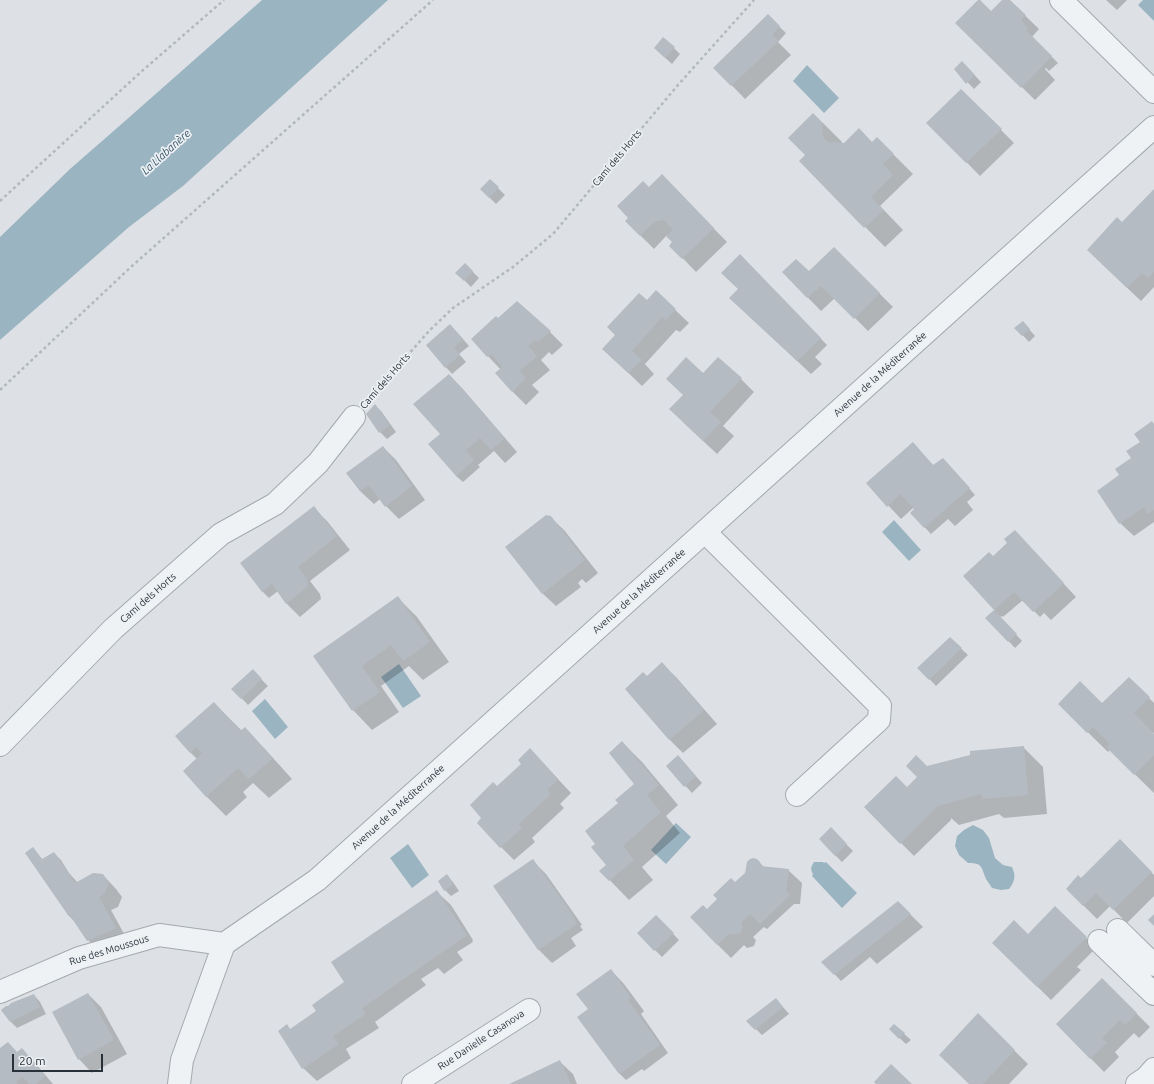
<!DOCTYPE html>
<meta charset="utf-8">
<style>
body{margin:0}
#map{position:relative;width:1154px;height:1084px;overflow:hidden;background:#dde1e5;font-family:Ubuntu,sans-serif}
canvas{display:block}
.scale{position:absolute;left:12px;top:1054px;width:91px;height:18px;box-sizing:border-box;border:2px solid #28313a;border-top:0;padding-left:5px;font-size:12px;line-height:14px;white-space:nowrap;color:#28313a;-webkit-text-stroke:3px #ecf0f3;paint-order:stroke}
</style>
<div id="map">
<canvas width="1154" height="1084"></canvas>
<div class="scale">20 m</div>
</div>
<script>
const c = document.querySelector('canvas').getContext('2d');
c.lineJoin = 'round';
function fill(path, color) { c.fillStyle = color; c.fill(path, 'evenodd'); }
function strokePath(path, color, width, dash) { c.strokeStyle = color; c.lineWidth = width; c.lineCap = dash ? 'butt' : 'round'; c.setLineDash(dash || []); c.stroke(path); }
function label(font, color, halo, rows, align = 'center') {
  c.font = font + ' Ubuntu,sans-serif'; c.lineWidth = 3.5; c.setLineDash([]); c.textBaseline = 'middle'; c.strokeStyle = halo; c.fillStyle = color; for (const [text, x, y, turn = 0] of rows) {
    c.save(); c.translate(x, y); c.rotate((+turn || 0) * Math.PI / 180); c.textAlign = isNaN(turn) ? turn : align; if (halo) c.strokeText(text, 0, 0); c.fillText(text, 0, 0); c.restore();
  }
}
fill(new Path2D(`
 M262 0H388L183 186 129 227 0 340V237L70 169 125 121Z
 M1143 0H1154V21L1138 5Z
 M807 65 839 98 824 113 793 81Z
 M894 520 921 550 909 561 882 532Z
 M399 664 421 696 403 708 381 677Z
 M265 699 288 727 275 739 252 711Z
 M676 823 691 837 666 864 651 850Z
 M973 825 983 830 989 838 995 858 1003 865 1012 867C1016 876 1015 881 1009 889L1001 890 992 888C990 885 988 882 986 879 981 867 983 863 968 863L959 855 955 846 957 836 964 830Z
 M408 844 429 875 412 888 390 858Z
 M814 862H823L824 863 826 862 857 893 842 908 812 876 813 874C810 869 811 867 814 862Z`), '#9bb4c2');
fill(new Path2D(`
 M1004 0H1009L1039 29 1032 37 1058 63 1049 71 1046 68 1045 69 1055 80 1035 100 957 23 991 12Z
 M1106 0H1127L1117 10Z
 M768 16 786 33 778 42 791 55 745 99 715 68Z
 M674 48 680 54 672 64 661 54Z
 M962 62 981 82 974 89 955 69Z
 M961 90 1014 143 980 176 928 123Z
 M822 122 842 142V144L872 143 877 138 913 174 880 206 903 230 885 247 800 161 806 155Z
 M662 176 727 242 696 272 671 246 674 242 667 235 654 249 626 221 649 189Z
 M490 180 505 195 496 204 481 189Z
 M1154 191V287L1141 301 1101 263 1122 223Z
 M834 248 893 307 868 331 835 298 821 311 783 272 809 273Z
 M465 264 479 278 471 287 457 273Z
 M753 269 827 345 815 357 822 364 811 374 744 311 739 289Z
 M656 292 689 323 680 332 676 330 645 364 654 374 642 386 617 362 647 301Z
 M498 319 550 332 563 345 552 355 549 352 541 360 550 370 532 385 539 392 526 405 512 391 501 370 472 339Z
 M1023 322 1035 336 1029 342 1016 328Z
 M457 332 469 346 459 354 466 362 452 374 427 346Z
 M449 375 462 388 517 452 505 463 494 451 478 465 480 467 463 482 456 476Z
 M703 375 741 379 754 392 723 426 734 436 717 454 684 423V395Z
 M375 405 381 411 396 432 387 439 380 432 367 414Z
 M1154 424V522L1134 536 1120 523 1121 475 1132 458 1141 442Z
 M912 443 934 466 949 465 975 495 967 502 973 510 955 526 948 519 931 534 911 513 915 509 913 508 901 519 868 484Z
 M383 447 396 460 425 500 399 519 386 506 380 499 374 504 360 491 347 473Z
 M314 508 327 521 350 550 310 581 320 594 321 599 300 617 287 604 278 591 269 598 263 592 241 563Z
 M550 517 564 530 598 573 586 583 582 579 578 583 581 587 556 606 542 593Z
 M1015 531 1076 597 1051 620 1044 613 1040 617 1023 600 1003 617 1002 616 1000 617 1022 641 1015 648 987 618 995 610 964 576 993 557 1009 543Z
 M398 598 417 617 449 662 423 680 409 666 381 686 399 712 372 730 353 710 314 656Z
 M950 638 968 655 936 686 919 668Z
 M662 664 676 677 717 724 683 753 670 740 627 689 647 677Z
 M259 677 268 686 248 705 233 689Z
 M1129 678 1154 703V732L1153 734 1154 735V793L1110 750 1108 752 1059 704H1102Z
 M214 703 242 731 264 748 292 779 269 798 253 783 243 792 247 797 226 816 206 796 197 759 190 752Z
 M622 742 642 762 678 805 666 816 680 833 642 867 653 880 629 900 601 871 607 865 596 844 620 803 635 784Z
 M1023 747 1043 767 1047 814 1004 818 999 814 959 825 951 818V820L914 856 865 807 907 788 927 768Z
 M530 749 571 793 560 804 564 808 532 838 535 842 514 860 501 847 497 787 523 764Z
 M684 763 702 783 692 793 667 766Z
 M831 829 853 851 842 862 835 855Z
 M1120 841 1154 875V896L1127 923 1110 906 1097 919 1067 889 1081 880Z
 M33 849 43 860 54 853 61 860 69 873 78 883 103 875 116 889 122 897 118 907 111 910 128 941 102 954 88 940 76 923 68 915 44 879Z
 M532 860 546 874 582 925 580 926 583 930 571 938 576 946 552 963 539 950 495 886Z
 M757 860 764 867 788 870 802 883 800 904H794L767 929 764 927 753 937 756 940 754 946 747 948 744 945 731 958 717 944 707 910 745 874Z
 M447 876 453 882 459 891 451 896 445 890Z
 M437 892 451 905 473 940 472 941 473 942 457 952 463 960 444 974 438 968 421 979 426 985 375 1022 379 1028 346 1049 351 1058 317 1081 303 1068 287 1026 291 1030 317 1011Z
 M898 902 923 927 877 964 870 957 841 981 823 962Z
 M656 916 679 940 662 957 638 933Z
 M1083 935 1096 948 1077 967 1081 970 1051 1000 993 943 1028 936Z
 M611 970 624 984 644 1011 641 1014 668 1053 644 1071 642 1069 626 1080 620 1074 579 1017 589 1009Z
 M1102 979 1150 1027 1139 1038 1134 1033 1115 1052 1119 1057 1104 1072 1057 1024Z
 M88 994 101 1007 127 1054 92 1073 79 1059Z
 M34 995 40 1002 46 1014 17 1028 10 1021 8 1007Z
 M776 999 789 1014 762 1035 748 1021Z
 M978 1015 1028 1064 1009 1084H970Z
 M894 1025 911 1040 906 1044 890 1029Z
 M0 1049 18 1053 22 1049 35 1063 53 1084H0Z
 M559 1061 573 1074 577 1084H512Z`), '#0003');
fill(new Path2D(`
 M978 0H980L991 11 1002 0H1010L1026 15 1021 20 1028 28 1026 30 1052 56 1021 88 955 23Z
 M768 14 780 26 772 35 779 41 731 86 713 68Z
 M663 37 675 47 665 58 654 48Z
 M962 61 975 75 966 84 954 69Z
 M961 89 1002 129 966 163 926 123Z
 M813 113 822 122 823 137 828 142 844 143 859 128 872 142 877 137 894 154 883 164 893 175 871 197 884 210 864 228 799 161 805 155 788 138Z
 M662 174 714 228 682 259 669 246 672 242 666 236 673 230 664 220 654 222 640 236 625 221 628 218 617 206 643 181 649 187Z
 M490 179 499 187 489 198 480 189Z
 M1154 189V272L1148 278 1142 273 1127 288 1087 250 1117 217 1122 222Z
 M834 247 880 293 854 319 821 286 807 298 782 272 796 259 809 271Z
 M740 254 821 338 797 361 729 298 738 289 721 273Z
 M465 263 473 271 464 281 455 273Z
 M656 290 676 309 666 320 662 317 632 351 642 360 628 373 602 349 615 335 607 327 639 293 647 300Z
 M517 301 551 331 538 342 535 340 528 346 537 356 520 371 526 378 512 392 495 373 502 367 491 354 487 357 471 339 496 316 498 318Z
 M1023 321 1030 329 1022 336 1014 328Z
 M450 324 463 339 454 347 460 355 445 368 426 345Z
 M686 357 703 373 718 357 742 378 710 412 721 422 703 441 669 409 683 395 666 379Z
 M449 374 505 438 491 450 480 438 466 450 474 460 456 476 428 444 440 434 413 404Z
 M375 404 390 425 379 433 366 414Z
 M1152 421 1154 424V510L1148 514 1144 507 1119 524 1097 491 1119 475 1115 469 1131 458 1126 451 1140 442 1134 434Z
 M913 442 933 465 943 458 970 488 924 528 910 513 914 509 900 494 887 507 866 483Z
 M383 446 412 486 385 507 369 485 360 491 346 473Z
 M314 506 337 536 298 567 307 579 308 586 286 604 272 584 262 592 240 563Z
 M546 515 551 516 585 560 542 594 505 547Z
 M1015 530 1064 583 1033 612 1014 592 994 610 963 576 989 552 993 556 1007 543 1004 539Z
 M398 596 430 642 403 661 391 645 362 666 380 692 352 711 313 656Z
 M994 610 1017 634 1008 642 985 618Z
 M950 637 962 648 929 680 917 668Z
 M662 662 704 710 669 740 625 689 643 672 647 676Z
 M253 669 262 679 241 699 231 689Z
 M1129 677 1150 697 1134 713 1154 734V755L1134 775 1106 747 1110 744 1093 727 1087 733 1058 704 1080 681 1102 703Z
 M214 702 240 731 245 727 273 758 249 779 238 768 206 797 183 771 202 753 196 747 190 753 175 736Z
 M622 741 659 785 647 795 661 812 623 846 634 860 609 881 599 871 606 865 591 847 595 844 585 831 618 803 615 800 634 784 609 753Z
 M1024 746 1028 795 983 799 981 794 938 806 900 844 864 807 896 776 907 787 917 777 906 766 916 755 927 766 970 755V751Z
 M530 748 558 779 547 790 551 794 519 824 522 828 500 848 477 823 481 818 470 805 493 782 497 786 521 764 518 760Z
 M678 755 696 776 684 787 666 766Z
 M831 827 847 844 835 856 819 839Z
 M1120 839 1152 872 1113 910 1096 893 1083 906 1066 889 1078 875 1081 878Z
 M33 847 42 859 54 852 75 883 93 873 103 874 109 883 104 894 99 897 116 928 87 941 69 914 68 915 25 853Z
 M753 858 757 859 760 862 761 866 789 869 786 891 790 895 760 924 750 914 741 923 743 926 741 933 733 935 730 933 717 945 690 917 703 905 707 909 717 899 713 895 731 878 735 882 745 873 747 862 750 859Z
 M533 859 570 911 577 924 538 950 493 886Z
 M447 874 454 884 444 891 438 881Z
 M437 890 467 935 362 1008 366 1014 333 1036 339 1044 302 1069 278 1031 287 1024 290 1029 316 1011 312 1005 344 982 331 962Z
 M898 901 911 914 834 975 821 962Z
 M1055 906 1087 937 1037 987 992 943 1014 920 1028 934Z
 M1154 914V926L1148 920Z
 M656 915 674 933 654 951 637 933Z
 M611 969 631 998 628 1000 660 1045 619 1074 577 1017 588 1009 576 994Z
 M1102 978 1137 1013 1125 1025 1120 1020 1102 1038 1107 1043 1090 1059 1056 1024Z
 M88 993 114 1040 78 1060 52 1012Z
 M34 994 40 1007 10 1022 1 1010 6 1006H8L11 1003Z
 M776 998 783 1007 755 1030 746 1021Z
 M978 1013 1015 1050 983 1084H969L939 1055Z
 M894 1024 905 1033 899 1039 889 1029Z
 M8 1042 17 1052 22 1048 45 1076 36 1084H29L23 1077 16 1082 17 1084H0V1048Z
 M560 1060 571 1084H509L520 1079Z
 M891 1064 912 1084H876L874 1082Z`), '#b5bbc2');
const minor = new Path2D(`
 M1061 0 1154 92
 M705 532 880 706 879 720 797 795
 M0 745 113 629 221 534 275 504 318 463 354 417
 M1118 930 1154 965
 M1099 941 1154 994
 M0 992 79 958 159 935 224 944
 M179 1084 182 1060 224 944 317 880 560 662 1154 127
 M413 1084 529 1010
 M1137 1084 1146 1078 1154 1069`);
strokePath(minor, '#a3a9ae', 24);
strokePath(new Path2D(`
 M0 201 142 71 224 0
 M0 390 132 266 433 0
 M371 397 429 331 453 308 513 267 553 234 678 85 754 0`), '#b3b8bc', 2.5, [3, 3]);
strokePath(minor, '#eff2f4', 22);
label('10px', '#28313a', '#ecf0f3', [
 ["Camí dels Horts",617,158,-50],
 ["Avenue de la Méditerranée",880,374,-42],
 ["Camí dels Horts",385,381,-49],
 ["Avenue de la Méditerranée",639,591,-42],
 ["Camí dels Horts",148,598,-41],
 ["Avenue de la Méditerranée",398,807,-42],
 ["Rue des Moussous",109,950,-17],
 ["Rue Danielle Casanova",481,1040,-33]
]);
label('italic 11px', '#36556a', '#ecf0f3', [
 ["La Llabanère",166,152,-42]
]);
</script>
